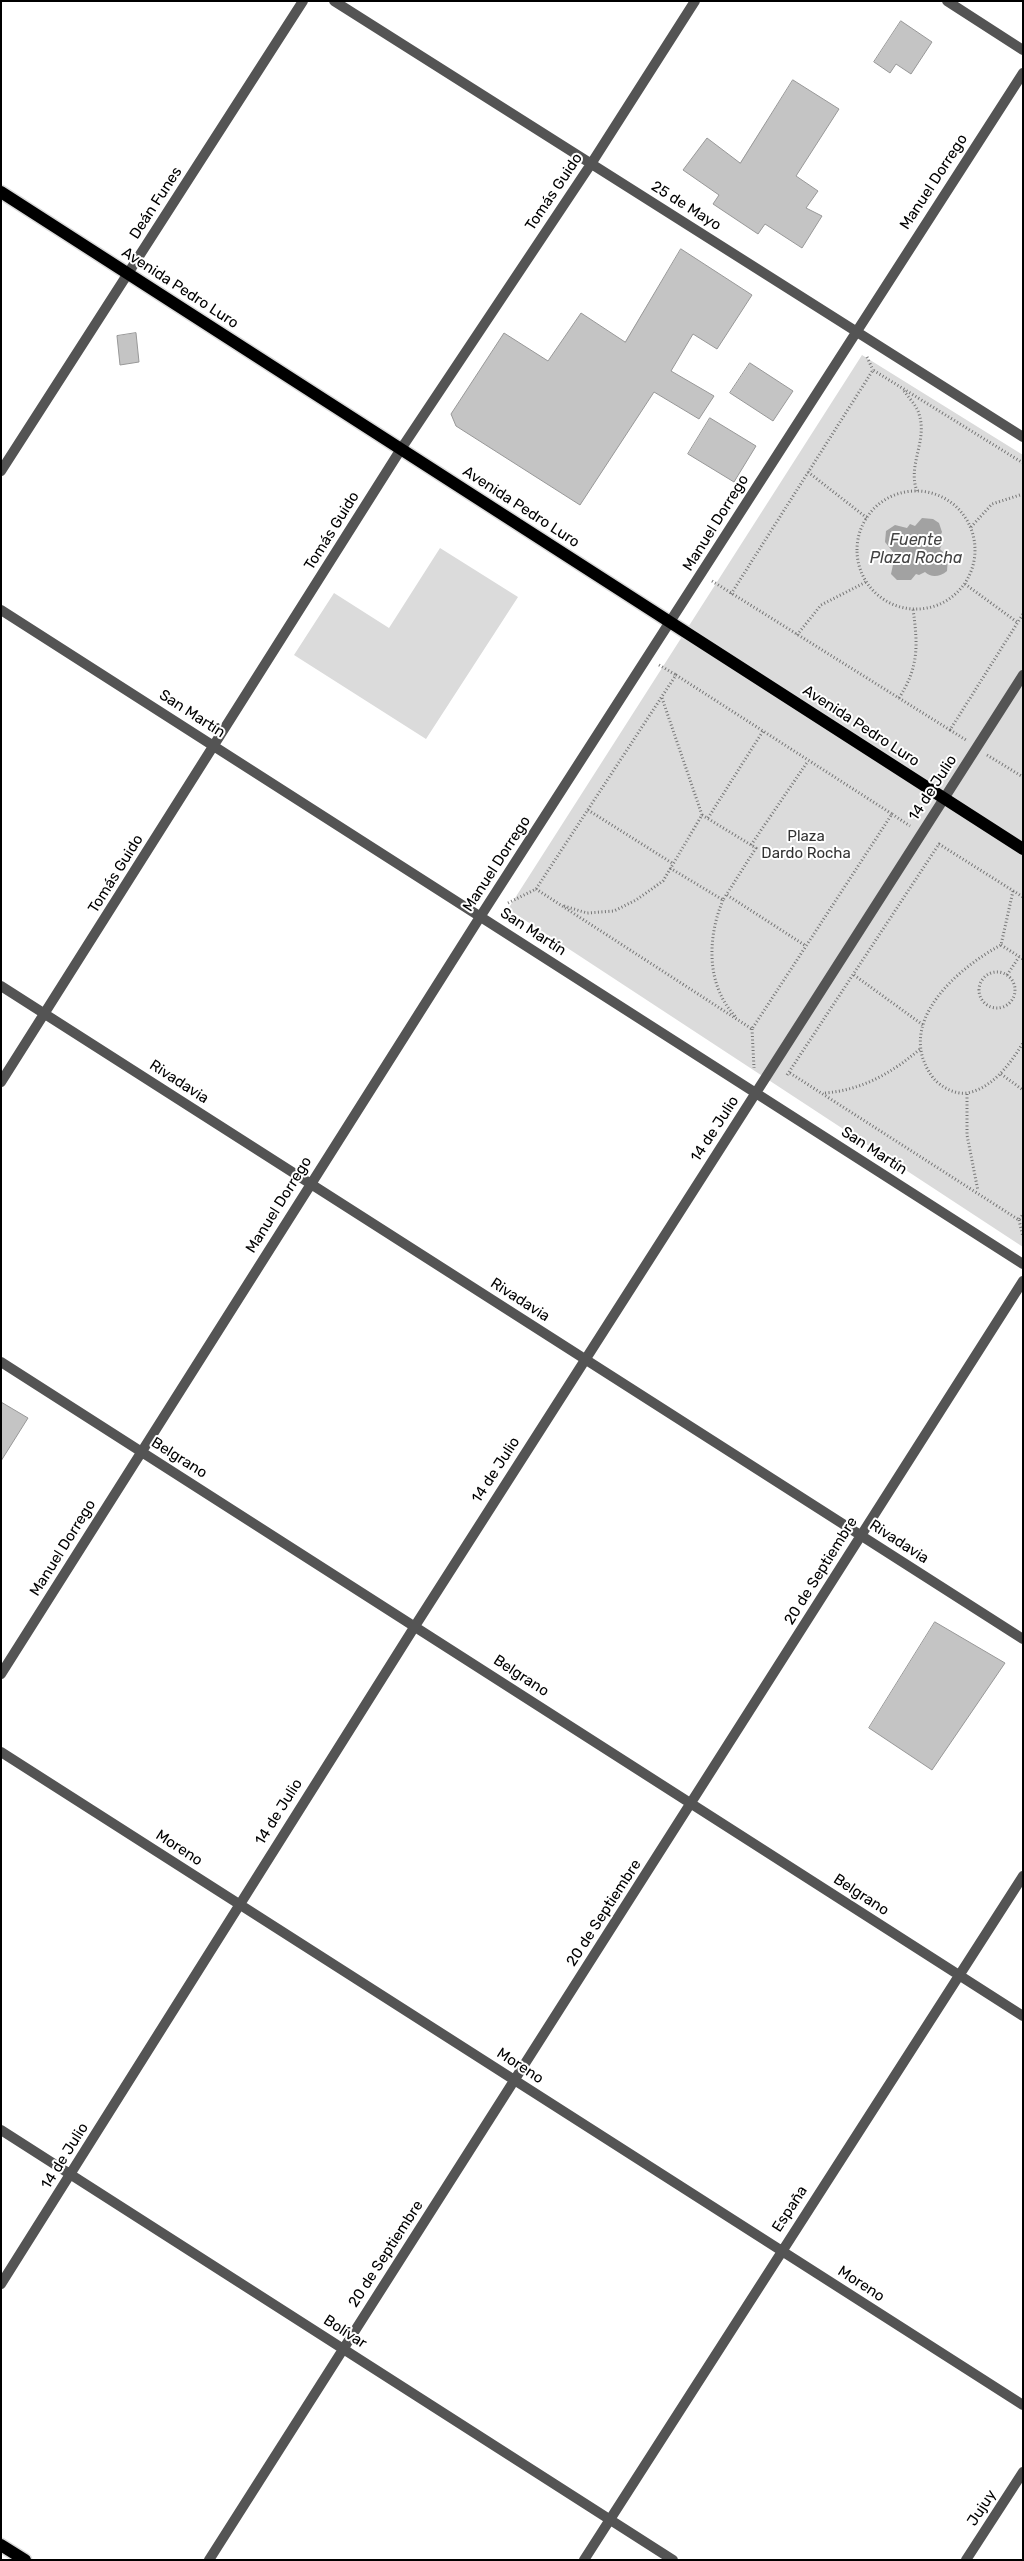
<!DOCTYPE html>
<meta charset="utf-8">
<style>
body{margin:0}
#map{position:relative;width:1024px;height:2561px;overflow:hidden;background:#fff;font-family:Rubik,sans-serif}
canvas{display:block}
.frame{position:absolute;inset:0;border:2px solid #000;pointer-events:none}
</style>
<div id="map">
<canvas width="1024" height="2561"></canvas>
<div class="frame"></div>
</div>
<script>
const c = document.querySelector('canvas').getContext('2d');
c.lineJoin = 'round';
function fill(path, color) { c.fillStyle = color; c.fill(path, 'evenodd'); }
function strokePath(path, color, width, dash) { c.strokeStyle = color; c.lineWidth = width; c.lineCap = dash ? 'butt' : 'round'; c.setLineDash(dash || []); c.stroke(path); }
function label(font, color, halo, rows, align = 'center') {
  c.font = font + ' Rubik,sans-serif'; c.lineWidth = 4; c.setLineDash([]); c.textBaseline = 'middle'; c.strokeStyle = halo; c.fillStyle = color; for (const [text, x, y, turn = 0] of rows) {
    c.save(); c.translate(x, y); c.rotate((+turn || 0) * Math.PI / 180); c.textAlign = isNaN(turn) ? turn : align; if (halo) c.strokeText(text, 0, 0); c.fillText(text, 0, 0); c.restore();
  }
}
fill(new Path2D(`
 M862 355 1023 455V1247L508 909Z
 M440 548 518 597 426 739 294 655 334 593 389 628Z`), '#dbdbdb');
fill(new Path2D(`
 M922 518 933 519 939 523 942 532 938 541 942 544 940 549 948 557 947 571C940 577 931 578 925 572L919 575 916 574 911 580H897L891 574 894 560 890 557 893 552 885 542 886 531 895 525 907 528 910 524 915 526Z`), '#a2a2a2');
const building = new Path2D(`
 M901 21 932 42 911 74 896 64 890 73 874 62Z
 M793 80 839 109 796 176 818 191 806 208 822 216 802 248 765 224 758 234 713 204 719 195 683 170 707 138 740 163Z
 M681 249 752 295 717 349 693 334 671 371 714 396 699 419 654 392 580 505 456 426 451 414 504 333 548 361 581 313 625 342Z
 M136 333 139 362 120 365 117 336Z
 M750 363 793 391 773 421 730 393Z
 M710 418 756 446 734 482 688 454Z
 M1 1402 28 1418 1 1461Z
 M935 1622 1005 1663 932 1770 869 1728Z`);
fill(building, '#c4c4c4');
strokePath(building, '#989898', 1);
const primary = new Path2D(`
 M1 192 1023 849
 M1 2545 25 2560`);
strokePath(primary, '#dbdbdb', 15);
strokePath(new Path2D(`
 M867 357 873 370
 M904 391C909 398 917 406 919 414 928 441 907 465 917 491
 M808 472 867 518
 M857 550a59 59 0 1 1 118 0a59 59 0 1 1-118 0Z
 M971 527 992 504 1023 494
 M712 581 950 730 1023 614
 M965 584 1017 622
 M731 594 873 370 1023 463
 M797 635 821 605 866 582
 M659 665 676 675
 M662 698 702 815
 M899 698C919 667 918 645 913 609
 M950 730 966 740
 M987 755 1023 777
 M588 810 672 863
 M892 814 910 826
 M708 818 763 731
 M751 845 808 761
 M1013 891 1001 945C956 969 892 1025 934 1079 941 1087 956 1095 967 1093 993 1088 1010 1064 1023 1043
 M727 895 806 946
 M723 900C707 938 706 986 736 1017
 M508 903 536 889 676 675 892 814 752 1029 536 889
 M564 906 587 913 614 911 636 900 663 881 702 815 756 848 723 900 670 868
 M1001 945 1023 959
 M979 990a18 18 0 1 1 36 0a18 18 0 1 1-36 0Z
 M854 975 923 1025
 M1007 975 1019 957
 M752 1029 754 1068
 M790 1073 1019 1220 1023 1214
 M1001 1074 1023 1090
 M787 1075 939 844 1023 897
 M825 1093C862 1090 892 1073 920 1049
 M967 1094V1135L978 1191
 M1019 1220 1023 1237`), '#767676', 3, [1, 2.5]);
strokePath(new Path2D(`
 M334 1 1023 437
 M947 1 1023 50
 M1 471 303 1
 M1 610 1023 1264
 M1 986 1023 1639
 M1 1082 401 449 591 164 695 1
 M1 1362 1023 2016
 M1 1674 480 917 1023 73
 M1 1752 1023 2405
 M1 2130 673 2560
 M1 2284 415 1626 1023 675
 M209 2560 1023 1281
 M584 2560 1023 1876
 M966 2560 1023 2472`), '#545454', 10);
strokePath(primary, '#000', 12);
label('15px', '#000', '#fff', [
 ["Manuel Dorrego",934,182,-57],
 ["Tomás Guido",554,192,-56],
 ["Deán Funes",156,203,-57],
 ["25 de Mayo",686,206,32],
 ["Avenida Pedro Luro",180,288,33],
 ["Avenida Pedro Luro",521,507,33],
 ["Manuel Dorrego",716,523,-58],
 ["Tomás Guido",332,531,-58],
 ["San Martín",192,714,33],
 ["Avenida Pedro Luro",861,726,33],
 ["14 de Julio",933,788,-57],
 ["Manuel Dorrego",497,864,-57],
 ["Tomás Guido",116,874,-58],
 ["San Martín",533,932,33],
 ["Rivadavia",179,1082,33],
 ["14 de Julio",715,1129,-57],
 ["San Martín",874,1151,33],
 ["Manuel Dorrego",279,1205,-58],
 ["Rivadavia",520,1300,33],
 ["Belgrano",179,1458,32],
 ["14 de Julio",496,1470,-57],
 ["Rivadavia",899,1542,33],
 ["Manuel Dorrego",63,1548,-58],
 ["20 de Septiembre",821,1571,-58],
 ["Belgrano",521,1676,33],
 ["14 de Julio",279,1812,-58],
 ["Moreno",179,1848,33],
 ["Belgrano",861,1895,33],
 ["20 de Septiembre",604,1913,-57],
 ["Moreno",520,2066,33],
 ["14 de Julio",65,2156,-58],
 ["España",790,2209,-57],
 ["20 de Septiembre",386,2254,-57],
 ["Moreno",861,2284,33],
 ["Bolívar",345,2332,33],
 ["Jujuy",982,2508,-57]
]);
label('15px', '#323232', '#fff', [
 ["Plaza",806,837],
 ["Dardo Rocha",806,854]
]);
label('italic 16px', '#434343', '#fff', [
 ["Fuente",916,540],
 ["Plaza Rocha",916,558]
]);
</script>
